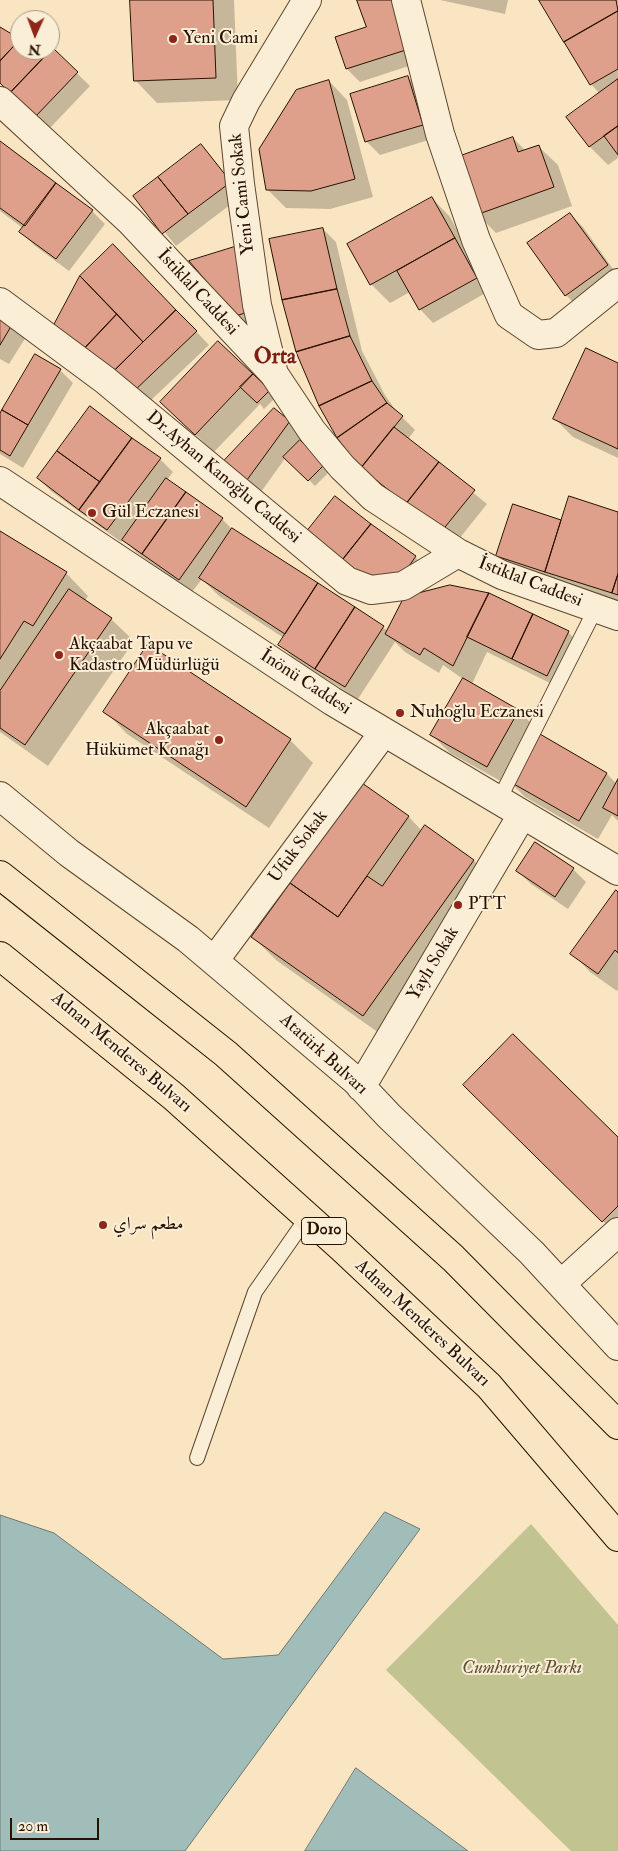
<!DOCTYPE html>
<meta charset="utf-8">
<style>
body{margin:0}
#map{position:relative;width:618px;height:1851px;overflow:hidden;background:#f9e5c1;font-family:"IM FELL Double Pica",serif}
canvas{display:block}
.north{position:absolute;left:10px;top:10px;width:50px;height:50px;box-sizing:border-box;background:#fbeed7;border:1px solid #a69681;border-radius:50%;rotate:182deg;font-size:14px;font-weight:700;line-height:20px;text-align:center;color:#271100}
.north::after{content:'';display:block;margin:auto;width:18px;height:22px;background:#8f2418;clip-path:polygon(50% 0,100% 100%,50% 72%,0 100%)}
.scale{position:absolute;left:10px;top:1818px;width:89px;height:22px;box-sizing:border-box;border:2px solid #271100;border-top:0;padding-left:6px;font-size:15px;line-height:18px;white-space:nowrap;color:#271100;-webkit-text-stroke:4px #fbeed7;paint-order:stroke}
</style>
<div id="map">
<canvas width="618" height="1851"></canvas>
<div class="north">N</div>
<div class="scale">20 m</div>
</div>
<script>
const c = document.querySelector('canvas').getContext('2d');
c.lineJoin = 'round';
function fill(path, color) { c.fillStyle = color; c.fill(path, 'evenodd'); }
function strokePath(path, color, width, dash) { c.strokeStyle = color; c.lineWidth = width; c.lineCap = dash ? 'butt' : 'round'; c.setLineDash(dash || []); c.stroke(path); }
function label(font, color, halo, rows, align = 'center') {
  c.font = font + ' "IM FELL Double Pica",Amiri,serif'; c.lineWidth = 4; c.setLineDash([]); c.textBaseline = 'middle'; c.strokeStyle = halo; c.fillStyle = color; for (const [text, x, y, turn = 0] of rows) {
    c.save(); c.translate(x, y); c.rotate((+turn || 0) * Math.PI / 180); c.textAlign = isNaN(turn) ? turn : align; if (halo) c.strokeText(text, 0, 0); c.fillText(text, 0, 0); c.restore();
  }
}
fill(new Path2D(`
 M531 1524 618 1625V1851H571L386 1670Z`), '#c1c390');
const water = new Path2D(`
 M385 1512 420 1529 185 1851H0V1515L54 1533 223 1659 278 1655Z
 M356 1768 468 1851H305Z`);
fill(water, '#a0bdba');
strokePath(water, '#707870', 1);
fill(new Path2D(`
 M132 0H234L238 100 157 103 135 80Z
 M358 0 421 62 360 82 347 69 337 38 367 28Z
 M440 0H508L505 14Z
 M540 0H618V158L608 165 590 147 568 118 600 94 591 84Z
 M0 29 20 40V50H50V47L90 86 49 129 0 82Z
 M407 77 421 90 435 138 380 155 366 141Z
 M329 81 347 100 373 197 330 209 286 208 267 189Z
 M513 138 526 151 539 147 558 165 572 206 496 233 477 214Z
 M0 143 92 211 105 224 69 271 34 245 21 232 24 229 0 211Z
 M201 145 243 195 176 246 135 196Z
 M432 198 450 217 489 291 433 323 420 309 410 292 390 303 371 284Z
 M570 214 583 227 618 276 579 308 566 295Z
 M323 229 336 242 362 351 385 395 396 411 415 430 408 439 487 504 455 544 376 481 362 467Z
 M243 245 250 328 237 315Z
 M132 264 209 345 147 404 68 338Z
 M0 316 26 337 9 364 0 359Z
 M218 343 275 398 264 409 260 404 214 452 180 420Z
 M618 365V458L573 437 555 419Z
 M60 370 73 383 23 468 0 454V416Z
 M90 408 160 459 173 472 167 480 222 519 233 530 388 631 568 632 581 645 560 688 487 652 472 684 519 711 537 729 535 733 607 774 617 784 618 782V821L612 815 598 839 525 797 508 780 506 784 450 753 432 735 463 679 443 665 439 673 405 652 395 642 358 699 293 658 280 644 284 638 219 596 202 579 192 592 137 553 123 539 121 542 51 491 38 478Z
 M274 409 302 435 299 440 330 471 315 486 286 457 261 492 237 476Z
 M514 506 562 521 618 513V607L511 568 498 555Z
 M0 533 66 573 88 596 85 601 111 619 134 641 48 766 0 732Z
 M302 540 415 557 428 570 413 592Z
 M148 646 290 740 313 763 269 828 127 734 105 711Z
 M362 785 409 817 422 831 425 827 474 861 496 883 386 1038 276 960 253 937Z
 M573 869 586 882 568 909 531 884 518 871Z
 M618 893V989L617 991 590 972 572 953Z
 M465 1085 618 1139V1236Z`), '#0003');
const building = new Path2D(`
 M130 0H213L216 78 134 81Z
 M357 0H393L409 49 346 69 335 37 366 27Z
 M539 0H616L618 11 564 42Z
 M618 11V69L590 85 564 42Z
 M0 27 20 39 0 61Z
 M20 40V50H50V45L53 48 10 93 0 83V61Z
 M53 48 78 72 35 117 10 93Z
 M408 76 423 125 365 142 350 94Z
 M618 79V126L589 147 566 117Z
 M329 80 355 179 311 191 266 190 259 149 296 90Z
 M618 126V155L604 136Z
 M513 137 518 152 539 145 554 187 476 215 455 158Z
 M0 141 56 183 25 226 0 208Z
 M201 144 231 182 188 214 158 177Z
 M158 177 188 214 162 234 133 196Z
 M56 183 93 210 56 259 19 232Z
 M432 197 455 238 370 285 347 244Z
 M570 213 608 265 565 296 527 243Z
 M323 228 337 289 282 300 269 239Z
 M455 238 477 278 419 310 397 271Z
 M113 244 176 310 143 342 80 276Z
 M244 244 253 310 236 316 189 261Z
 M80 276 117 314 83 350 54 325Z
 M337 289 350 336 296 352 282 300Z
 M176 310 197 331 133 392 111 374Z
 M0 314 13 323 0 345Z
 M117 314 143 342 111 374 83 350Z
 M350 336 372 381 319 406 296 352Z
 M218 341 253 374 195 435 160 402Z
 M586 348 618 363V449L553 419Z
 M35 354 61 369 28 425 2 410Z
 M253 374 270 390 257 403 240 387Z
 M372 381 387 403 337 438 319 406Z
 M387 403 403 416 361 468 337 438Z
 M90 406 132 438 100 482 57 451Z
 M274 408 290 421 247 480 222 463Z
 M2 410 28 425 10 456 0 450V414Z
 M394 427 439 462 406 504 361 468Z
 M132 438 161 458 107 530 79 510Z
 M300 440 325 464 308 481 283 457Z
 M57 451 100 482 79 510 37 478Z
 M439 462 475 490 441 532 406 504Z
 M166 478 186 492 142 554 122 540Z
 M186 492 223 518 179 580 142 554Z
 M335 496 371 524 336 568 300 540Z
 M569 496 618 512V574L612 593 545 572Z
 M513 504 561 520 545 572 496 556Z
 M371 524 416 556 400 579 357 583 336 568Z
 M232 528 318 583 285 634 199 578Z
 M0 531 67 572 33 626 24 621 0 659Z
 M618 574V595L612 593Z
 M318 583 355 607 315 669 278 645Z
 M450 585 489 593 453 666 424 648 420 655 385 634 404 597Z
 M69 589 112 618 25 745 0 728V691Z
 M489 593 533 614 512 659 467 637Z
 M355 607 384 626 345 687 315 669Z
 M533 614 569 631 547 676 512 659Z
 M148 644 291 739 246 807 103 712Z
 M463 678 519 710 487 767 430 735Z
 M533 730 607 773 579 821 505 779Z
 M618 779V816L603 808Z
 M362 783 409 816 338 917 290 883Z
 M425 825 474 860 363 1016 251 937 290 883 338 917 367 876 382 886Z
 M535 842 574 868 555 897 516 871Z
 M616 890 618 892V953L615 950 598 974 570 954Z
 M513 1034 618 1137V1206L602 1222 463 1085Z`);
fill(building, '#dea08a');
strokePath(building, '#271100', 1);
const lane = new Path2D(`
 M499 800 596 608
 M197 1458 255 1292 308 1216`);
const street = new Path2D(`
 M406 0 440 134 476 240 509 315 538 335 556 333 618 283
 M0 101 130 221 274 374 312 431 342 467 373 497 458 553 502 575 618 616
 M0 302 105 380 347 581 371 590 403 586 458 553
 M273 370 257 305 240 184 234 126 246 101 307 0
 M0 481 332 701 618 871
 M0 796 69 853 188 939 355 1080 389 1116 532 1253 618 1346
 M214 961 384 732
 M361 1087 522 815
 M561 1284 618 1232`);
const highway = new Path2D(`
 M0 875 226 1054 453 1258 618 1425
 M0 956 174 1097 341 1247 489 1386 618 1537`);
strokePath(lane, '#5c4630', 16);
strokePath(street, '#5c4630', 30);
strokePath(highway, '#271100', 30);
strokePath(lane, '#fbeed7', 14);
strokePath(street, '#fbeed7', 28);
strokePath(highway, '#f9e5c1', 28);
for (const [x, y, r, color] of [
 [173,39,5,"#8f2418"],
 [92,513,5,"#8f2418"],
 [59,655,5,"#8f2418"],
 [400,713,5,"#8f2418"],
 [219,740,5,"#8f2418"],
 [458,905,5,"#8f2418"],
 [103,1225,5,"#8f2418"]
]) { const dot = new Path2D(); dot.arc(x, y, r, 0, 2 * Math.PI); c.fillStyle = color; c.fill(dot); strokePath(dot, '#fbeed7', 2); }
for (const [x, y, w] of [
 [324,1231,45]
]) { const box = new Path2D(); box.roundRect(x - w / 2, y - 13.5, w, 27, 4); c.fillStyle = '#fbeed7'; c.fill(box); strokePath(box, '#271100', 1); }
label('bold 16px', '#271100', null, [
 ["D010",324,1231]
]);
label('18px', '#271100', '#fbeed7', [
 ["Yeni Cami",183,39],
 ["Gül Eczanesi",102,513],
 ["Akçaabat Tapu ve",69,645],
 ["Kadastro Müdürlüğü",69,666],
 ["Nuhoğlu Eczanesi",410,713],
 ["Akçaabat",209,730,"right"],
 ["Hükümet Konağı",209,751,"right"],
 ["PTT",468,905],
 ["مطعم سراي",113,1225]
], 'left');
label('18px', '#271100', '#fbeed7', [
 ["Yeni Cami Sokak",243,194,-96],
 ["İstiklal Caddesi",197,293,47],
 ["Dr.Ayhan Kanoğlu Caddesi",223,478,40],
 ["İstiklal Caddesi",530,583,21],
 ["İnönü Caddesi",305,683,33],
 ["Ufuk Sokak",299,847,-53],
 ["Yaylı Sokak",434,964,-59],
 ["Adnan Menderes Bulvarı",121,1053,40],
 ["Atatürk Bulvarı",323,1055,42],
 ["Adnan Menderes Bulvarı",422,1324,43]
]);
label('italic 18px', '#5d4f32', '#fbeed7', [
 ["Cumhuriyet Parkı",522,1669]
]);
label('bold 22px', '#7a1f14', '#fbeed7', [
 ["Orta",275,358]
]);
</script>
